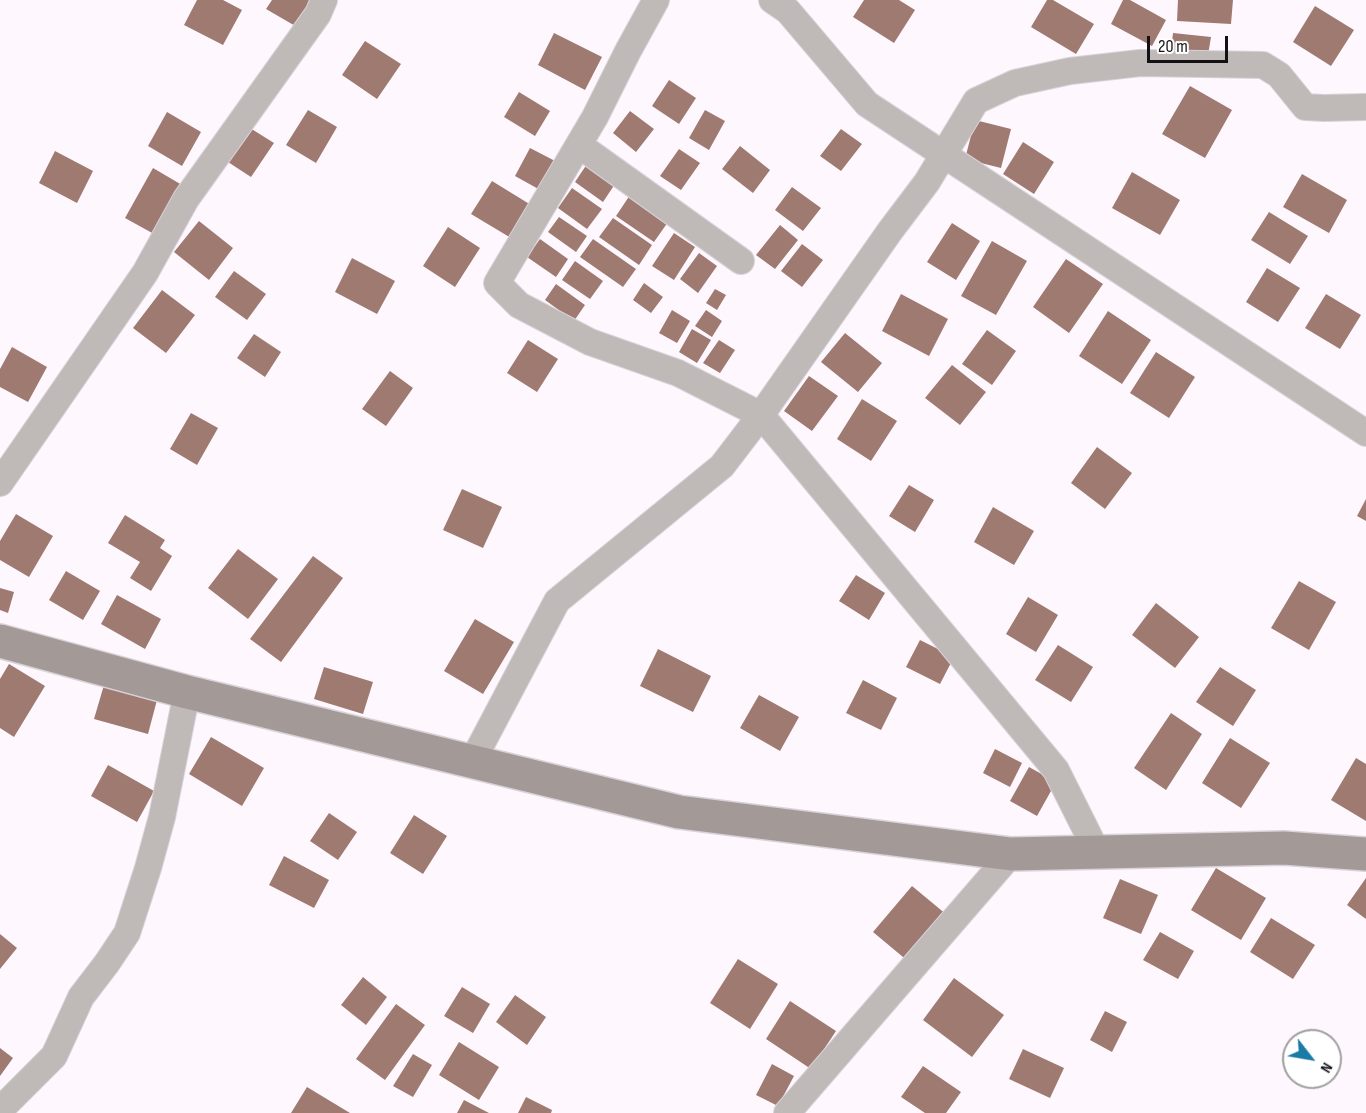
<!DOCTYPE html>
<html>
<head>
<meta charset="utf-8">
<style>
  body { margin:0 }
  #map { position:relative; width:1366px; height:1113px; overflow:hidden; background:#fef7fe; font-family:"Sofia Sans Condensed",sans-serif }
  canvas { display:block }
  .north { position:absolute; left:1282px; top:1029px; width:60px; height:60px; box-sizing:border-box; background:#fff; border:2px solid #a1a0a1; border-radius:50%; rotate:121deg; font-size:16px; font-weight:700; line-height:24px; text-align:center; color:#141114 }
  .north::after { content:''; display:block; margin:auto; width:21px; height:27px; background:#1a7ba7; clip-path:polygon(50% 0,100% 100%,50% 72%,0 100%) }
  .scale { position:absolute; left:1147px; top:36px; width:81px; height:27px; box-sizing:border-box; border:3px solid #141114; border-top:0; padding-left:8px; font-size:18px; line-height:21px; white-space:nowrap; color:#141114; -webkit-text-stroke:4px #fff; paint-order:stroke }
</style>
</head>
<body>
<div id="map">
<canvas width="1366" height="1113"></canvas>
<div class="north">N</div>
<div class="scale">20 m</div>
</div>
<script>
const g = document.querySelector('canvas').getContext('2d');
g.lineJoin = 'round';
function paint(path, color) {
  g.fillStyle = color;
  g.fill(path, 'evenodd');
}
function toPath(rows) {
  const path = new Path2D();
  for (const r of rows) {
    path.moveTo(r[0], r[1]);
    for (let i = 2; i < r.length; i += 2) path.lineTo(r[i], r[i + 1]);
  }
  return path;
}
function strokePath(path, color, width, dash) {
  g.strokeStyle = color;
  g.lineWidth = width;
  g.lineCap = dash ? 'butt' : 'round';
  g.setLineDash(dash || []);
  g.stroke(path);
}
paint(toPath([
  [197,0,223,0,242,10,223,45,184,25],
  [272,0,313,0,297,27,266,9],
  [864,0,899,0,915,10,894,43,853,17],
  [1047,0,1053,0,1094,24,1076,54,1031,27],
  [1123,0,1130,0,1166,20,1152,46,1111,24],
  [1178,0,1233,0,1231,24,1177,21],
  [1315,6,1354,30,1331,66,1293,42],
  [554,33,602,57,585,90,538,65],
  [1173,33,1211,37,1208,55,1171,52],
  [365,41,401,64,377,99,342,75],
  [669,80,696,98,679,124,652,106],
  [1190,86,1232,110,1205,158,1162,134],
  [519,92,550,111,535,136,504,117],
  [308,110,337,127,316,163,286,145],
  [705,110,725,121,709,150,689,138],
  [630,111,654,129,636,152,613,133],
  [167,112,201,132,182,166,148,146],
  [975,120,1011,129,1001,168,965,159],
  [250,128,274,143,251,177,228,162],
  [841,129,862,144,841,171,820,156],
  [1023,142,1054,162,1034,194,1003,174],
  [740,146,770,170,753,193,722,169],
  [530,148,557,162,542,191,515,176],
  [679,149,700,163,681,190,660,176],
  [55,151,93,171,77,203,39,183],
  [587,164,615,184,603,202,575,182],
  [153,168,182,185,154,234,125,218],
  [1132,172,1180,200,1160,235,1112,208],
  [1302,174,1347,200,1329,233,1283,207],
  [492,181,531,205,511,238,471,214],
  [792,187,821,208,803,231,775,210],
  [572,188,602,209,587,229,558,208],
  [630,195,668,222,654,242,616,216],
  [1269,212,1308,236,1290,264,1251,240],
  [559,217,587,236,576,252,548,232],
  [613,218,652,245,639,265,599,237],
  [199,221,233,248,209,280,174,252],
  [952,223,980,241,956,280,927,262],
  [780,225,798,240,775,269,756,255],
  [448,227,480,248,455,287,423,266],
  [674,233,695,247,674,280,652,266],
  [540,239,568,259,556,277,527,257],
  [593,239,636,269,623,287,580,257],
  [992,241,1027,261,996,315,961,296],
  [802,244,823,260,802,287,781,271],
  [699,253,717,266,698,293,680,279],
  [352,258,395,281,377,314,335,292],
  [1066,259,1103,284,1069,333,1033,307],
  [575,261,603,281,590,299,562,280],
  [1267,268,1300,288,1278,322,1246,302],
  [234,271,266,294,247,320,215,297],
  [644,283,663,297,651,313,633,300],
  [556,284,585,305,574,321,545,300],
  [715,289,726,295,717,310,706,303],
  [162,290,195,315,166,353,133,328],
  [901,294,948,319,929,356,882,331],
  [1326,294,1361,315,1340,349,1305,328],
  [672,310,690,321,677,343,659,333],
  [706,310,722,321,712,337,695,326],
  [1108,311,1151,340,1122,384,1079,356],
  [692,329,711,340,697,363,679,352],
  [987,330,1016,351,992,385,962,364],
  [845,333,882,363,858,392,821,362],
  [254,334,281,352,265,377,237,358],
  [528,340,558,359,537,392,507,373],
  [719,340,735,350,720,373,703,363],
  [12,347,47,367,28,402,0,387,0,369],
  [1156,352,1195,377,1169,418,1130,393],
  [952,365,986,392,960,425,925,398],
  [390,371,413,388,386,426,362,409],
  [809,376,838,396,812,431,784,411],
  [862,399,897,421,871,461,837,439],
  [191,413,218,428,197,465,170,449],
  [1097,447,1132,473,1105,509,1071,483],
  [909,485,934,500,915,532,889,516],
  [462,489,502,507,483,548,443,530],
  [1366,499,1366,521,1357,516],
  [993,507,1034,531,1014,565,974,542],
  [16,514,53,536,29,577,0,560,0,541],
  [125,515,165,540,160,548,172,556,151,591,130,578,140,562,108,543],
  [238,549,278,579,248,619,208,588],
  [313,556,343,578,281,662,250,639],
  [66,571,100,591,83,620,49,600],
  [856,575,885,593,869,620,839,601],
  [1299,581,1336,602,1309,650,1271,628],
  [0,588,14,592,8,613,0,610],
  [117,595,161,619,145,649,101,624],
  [1028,597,1058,615,1036,652,1006,634],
  [1156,603,1199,637,1175,668,1132,635],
  [475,619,514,642,483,694,444,671],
  [920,640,954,657,940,684,906,667],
  [1058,645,1093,667,1071,702,1035,680],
  [658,649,711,676,693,712,640,686],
  [9,664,45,686,14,737,0,728,0,679],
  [324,667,373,682,363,714,314,699],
  [1220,667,1256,690,1233,726,1196,702],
  [863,680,897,698,881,730,846,713],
  [104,685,157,700,148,734,94,719],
  [759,695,799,717,780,751,740,728],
  [1171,713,1202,734,1166,790,1134,768],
  [211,737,264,768,242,806,189,774],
  [1230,738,1270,763,1241,808,1202,783],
  [995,749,1022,763,1010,787,983,773],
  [1356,758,1366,764,1366,821,1331,800],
  [108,765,154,791,137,822,91,796],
  [1029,767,1056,782,1037,816,1010,801],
  [329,813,357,832,338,860,310,841],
  [414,815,447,836,423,874,390,853],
  [284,856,329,880,314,908,269,885],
  [1216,868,1266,898,1241,940,1191,910],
  [1366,878,1366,919,1347,905],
  [1120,879,1158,895,1141,934,1103,918],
  [912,886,947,915,909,962,873,932],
  [1271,918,1315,945,1293,979,1250,952],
  [1160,932,1194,951,1178,979,1143,960],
  [0,934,17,948,0,969],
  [738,959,778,984,750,1029,710,1003],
  [363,977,387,997,366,1025,341,1005],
  [954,978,1004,1015,972,1057,923,1020],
  [462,987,490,1004,473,1033,444,1016],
  [515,995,546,1017,527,1045,496,1022],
  [790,1001,836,1031,811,1069,766,1039],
  [396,1004,425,1025,385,1080,356,1059],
  [1105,1011,1127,1022,1112,1052,1090,1040],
  [459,1042,499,1067,479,1100,439,1075],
  [0,1048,13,1058,0,1076],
  [1023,1049,1064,1068,1050,1098,1009,1079],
  [413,1054,432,1065,413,1097,393,1086],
  [772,1064,794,1076,778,1106,756,1095],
  [923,1066,961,1092,946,1113,925,1113,901,1097],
  [307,1087,350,1113,291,1113],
  [526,1097,552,1110,551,1113,518,1113],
  [464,1100,489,1113,457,1113]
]), '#9f7a71');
const street = toPath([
  [656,0,628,51,595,117,497,283,519,305,590,342,678,373,761,415,1056,770,1097,852],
  [772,0,788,11,867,104,1366,433],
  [579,145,741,261],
  [0,483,145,273,186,199,318,14,324,0],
  [472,762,557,601,722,466,761,415,890,231,927,182,976,101,1015,83,1070,71,1140,63,1263,65,1279,75,1305,107,1324,108,1366,107],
  [0,1110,54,1056,81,997,107,963,127,933,148,868,162,817,187,692],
  [787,1113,1011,854]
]);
const secondary = toPath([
  [0,641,187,692,679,812,1011,854,1284,848,1366,854]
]);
strokePath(street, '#d9d2d9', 28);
strokePath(secondary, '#d9d2d9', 36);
strokePath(street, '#bfb9b7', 26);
strokePath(secondary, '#a39a97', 33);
</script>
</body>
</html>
